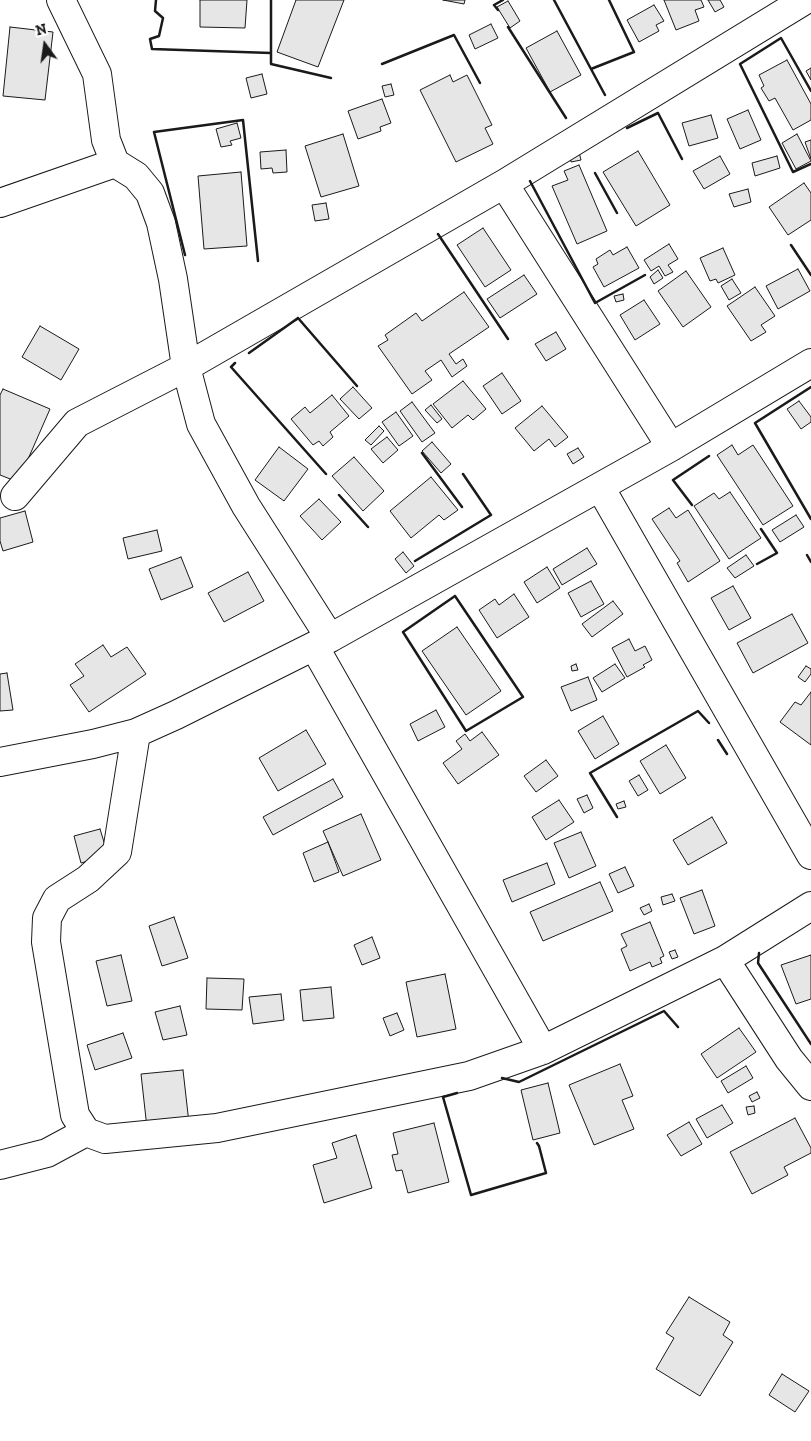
<!DOCTYPE html>
<html>
<head>
<meta charset="utf-8">
<style>
  body { margin:0 }
  #map { position:relative; width:811px; height:1441px; overflow:hidden; background:#fff; font-family:"Zilla Slab",serif }
  canvas { display:block }
  .north { position:absolute; left:20px; top:20px; width:50px; height:50px; -webkit-text-stroke:4px #fff; paint-order:stroke; rotate:346deg; font-size:14px; font-weight:700; line-height:20px; text-align:center; color:#1a1a1a }
  .north::after { content:''; display:block; margin:auto; width:18px; height:22px; background:#1a1a1a; clip-path:polygon(50% 0,100% 100%,50% 72%,0 100%) }
</style>
</head>
<body>
<div id="map">
<canvas width="811" height="1441"></canvas>
<div class="north">N</div>
</div>
<script>
const g = document.querySelector('canvas').getContext('2d');
g.lineJoin = 'round';
function paint(path, color) {
  g.fillStyle = color;
  g.fill(path, 'evenodd');
}
function toPath(rows) {
  const path = new Path2D();
  for (const r of rows) {
    path.moveTo(r[0], r[1]);
    for (let i = 2; i < r.length; i += 2) path.lineTo(r[i], r[i + 1]);
  }
  return path;
}
function strokePath(path, color, width, dash) {
  g.strokeStyle = color;
  g.lineWidth = width;
  g.lineCap = dash ? 'butt' : 'round';
  g.setLineDash(dash || []);
  g.stroke(path);
}
const building = toPath([
  [200,0,247,0,245,28,200,27,200,0],
  [296,0,344,0,318,67,277,52,296,0],
  [443,0,465,0,464,4,443,0],
  [664,0,701,0,704,7,695,10,699,21,676,30,664,0],
  [708,0,720,0,724,7,715,12,708,0],
  [508,1,520,21,510,28,497,7,508,1],
  [654,5,664,21,656,25,659,31,639,42,627,20,654,5],
  [491,24,498,38,475,49,469,35,491,24],
  [10,27,53,32,45,100,3,96,10,27],
  [557,31,581,75,550,92,526,48,557,31],
  [787,60,811,104,811,120,793,130,775,98,769,101,761,88,764,86,759,75,787,60],
  [811,68,811,80,806,71,811,68],
  [262,74,267,94,251,98,246,78,262,74],
  [450,75,453,82,467,75,492,125,485,128,493,144,456,162,420,90,450,75],
  [391,84,394,95,385,97,382,86,391,84],
  [382,99,391,123,380,127,381,131,358,139,348,111,382,99],
  [748,110,761,140,740,149,727,119,748,110],
  [711,115,718,138,689,146,682,123,711,115],
  [237,123,241,138,230,141,232,145,221,147,216,129,237,123],
  [343,134,359,186,321,197,305,146,343,134],
  [797,134,811,161,796,169,782,143,797,134],
  [811,140,811,159,805,142,811,140],
  [286,150,287,172,273,173,272,168,261,169,260,152,286,150],
  [638,151,670,205,636,226,603,172,638,151],
  [579,152,581,160,571,162,570,154,579,152],
  [720,156,730,174,704,189,693,171,720,156],
  [777,156,780,168,755,176,752,163,777,156],
  [579,165,607,231,577,244,552,186,568,180,564,171,579,165],
  [241,172,247,246,204,249,198,176,241,172],
  [804,183,811,193,811,220,788,235,769,207,804,183],
  [748,189,751,202,734,207,729,194,748,189],
  [326,203,329,219,315,221,312,205,326,203],
  [483,228,511,270,485,287,457,245,483,228],
  [669,244,678,259,668,265,673,272,665,276,659,266,651,271,644,260,669,244],
  [627,247,639,268,604,287,593,267,598,264,596,259,610,250,613,255,627,247],
  [723,248,735,275,718,283,716,279,710,281,700,258,723,248],
  [798,269,810,291,778,309,766,286,798,269],
  [658,270,663,278,654,284,650,277,658,270],
  [686,271,711,307,683,327,658,291,686,271],
  [524,275,537,294,500,318,487,299,524,275],
  [732,279,741,293,729,300,721,286,732,279],
  [755,287,775,316,761,325,766,332,751,341,727,306,755,287],
  [464,292,489,327,449,354,456,364,463,359,467,366,452,377,441,360,425,371,432,380,412,394,378,346,388,340,385,335,416,313,422,321,464,292],
  [623,294,624,300,616,302,614,296,623,294],
  [644,300,660,324,635,340,620,315,644,300],
  [40,326,79,349,61,380,22,357,40,326],
  [556,332,566,349,546,361,535,344,556,332],
  [502,373,521,401,502,414,483,386,502,373],
  [463,381,486,409,473,420,468,415,452,428,433,404,463,381],
  [353,387,372,408,359,419,340,399,353,387],
  [3,389,50,409,18,482,0,475,0,395,3,389],
  [332,395,349,416,330,432,333,437,323,446,319,441,313,445,291,419,305,407,310,413,332,395],
  [799,401,811,417,811,422,801,429,787,409,799,401],
  [412,402,435,433,422,442,400,411,412,402],
  [431,405,442,419,437,423,425,410,431,405],
  [542,406,568,437,555,447,549,439,534,451,515,428,542,406],
  [396,412,413,436,399,446,382,422,396,412],
  [379,426,384,431,371,445,365,440,379,426],
  [387,437,398,450,383,463,371,449,387,437],
  [432,442,451,464,441,473,422,451,432,442],
  [732,445,738,455,753,445,793,506,763,525,717,455,732,445],
  [279,447,308,469,284,501,255,480,279,447],
  [578,448,584,457,573,464,567,454,578,448],
  [354,457,384,491,363,511,332,476,354,457],
  [431,477,458,510,444,520,439,515,411,538,390,511,431,477],
  [730,492,761,538,729,559,694,506,714,493,719,499,730,492],
  [319,499,341,522,322,540,300,516,319,499],
  [669,508,676,518,688,510,720,561,688,582,677,563,680,561,652,519,669,508],
  [25,511,33,542,3,551,0,541,0,518,25,511],
  [796,515,804,527,780,542,772,530,796,515],
  [157,530,162,551,128,559,123,538,157,530],
  [587,548,597,564,562,585,553,569,587,548],
  [403,552,414,566,406,573,395,559,403,552],
  [746,555,754,566,735,578,727,568,746,555],
  [181,557,193,587,161,600,149,569,181,557],
  [547,567,560,588,537,603,524,582,547,567],
  [248,572,264,601,224,622,208,593,248,572],
  [591,581,604,604,581,617,568,593,591,581],
  [733,586,751,618,729,630,711,598,733,586],
  [514,594,529,617,497,638,479,610,495,599,499,605,514,594],
  [613,601,623,614,592,637,582,624,613,601],
  [792,614,808,643,753,673,737,643,792,614],
  [457,627,501,691,466,715,422,651,457,627],
  [629,639,635,651,645,646,652,660,643,665,645,667,627,677,612,648,629,639],
  [103,645,111,657,127,647,146,674,89,712,70,685,84,676,75,664,103,645],
  [576,664,578,670,572,671,571,666,576,664],
  [615,664,625,678,602,692,593,678,615,664],
  [806,666,811,669,811,674,805,682,798,677,806,666],
  [7,673,13,710,0,711,0,674,7,673],
  [588,677,597,700,571,711,561,687,588,677],
  [811,692,811,745,780,722,795,702,801,705,811,692],
  [436,710,445,727,418,741,410,724,436,710],
  [603,716,619,744,595,759,578,731,603,716],
  [306,730,326,764,278,791,259,758,306,730],
  [482,732,499,755,458,784,443,763,462,749,456,741,465,734,470,741,482,732],
  [666,745,686,778,660,794,640,761,666,745],
  [546,760,558,776,536,792,524,776,546,760],
  [639,775,648,790,638,796,629,781,639,775],
  [333,779,343,797,273,835,263,817,333,779],
  [587,795,593,808,584,813,577,799,587,795],
  [559,800,574,822,546,840,532,817,559,800],
  [624,801,626,807,618,809,616,804,624,801],
  [361,814,381,860,343,876,323,831,361,814],
  [712,817,727,843,688,865,673,840,712,817],
  [100,829,108,855,81,863,74,836,100,829],
  [581,832,596,866,569,878,554,843,581,832],
  [328,842,339,872,314,882,303,853,328,842],
  [547,863,555,884,512,902,503,880,547,863],
  [625,867,634,886,618,893,609,874,625,867],
  [600,882,613,911,543,941,530,912,600,882],
  [702,890,715,926,694,934,680,898,702,890],
  [672,894,675,901,663,905,661,897,672,894],
  [649,904,652,911,644,915,640,908,649,904],
  [174,917,188,958,162,966,149,926,174,917],
  [650,922,664,956,660,958,662,963,652,967,650,962,630,971,621,949,627,946,621,934,650,922],
  [372,937,380,958,362,965,354,945,372,937],
  [675,950,678,957,672,959,669,952,675,950],
  [121,955,132,1001,107,1006,96,961,121,955],
  [811,955,811,999,796,1004,781,965,811,955],
  [445,974,456,1029,417,1037,406,982,445,974],
  [207,978,244,979,242,1010,206,1009,207,978],
  [331,987,334,1018,303,1021,300,990,331,987],
  [281,994,284,1020,253,1024,249,997,281,994],
  [180,1006,187,1035,163,1040,155,1012,180,1006],
  [397,1013,404,1030,390,1036,383,1018,397,1013],
  [739,1028,756,1052,717,1078,701,1054,739,1028],
  [123,1033,132,1058,95,1070,87,1045,123,1033],
  [620,1064,633,1096,622,1100,634,1129,594,1145,569,1085,620,1064],
  [746,1066,753,1078,728,1093,721,1081,746,1066],
  [183,1070,189,1123,147,1128,141,1074,183,1070],
  [548,1083,560,1133,533,1140,521,1090,548,1083],
  [757,1092,760,1098,752,1102,749,1096,757,1092],
  [722,1105,733,1123,707,1138,696,1119,722,1105],
  [754,1106,755,1113,748,1115,746,1107,754,1106],
  [795,1118,811,1148,811,1153,784,1167,788,1175,752,1194,730,1152,795,1118],
  [689,1122,702,1144,681,1156,667,1135,689,1122],
  [434,1123,449,1182,408,1193,402,1170,396,1171,392,1155,398,1154,393,1133,434,1123],
  [356,1135,372,1188,324,1203,313,1165,337,1158,332,1143,356,1135],
  [689,1297,730,1322,723,1335,733,1342,700,1396,656,1369,674,1338,666,1333,689,1297],
  [782,1374,809,1391,795,1412,769,1395,782,1374]
]);
paint(building, '#e6e6e6');
strokePath(building, '#1a1a1a', 1);
const minor = toPath([
  [504,184,671,447],
  [0,203,115,163],
  [600,487,811,855],
  [15,496,77,423,186,367,173,279,161,223,150,193,136,176,115,163,106,140,97,74,61,0],
  [330,638,246,506,201,424,186,367,504,184,805,0],
  [314,646,543,1050],
  [136,733,117,852,88,879,57,899,47,918,46,942,75,1115,86,1132,105,1139,217,1128,469,1076,543,1050,725,960,811,906],
  [0,762,93,744,136,733,176,715,330,638,671,447,811,363],
  [725,960,789,1059,811,1086],
  [0,1165,47,1153,86,1132]
]);
strokePath(minor, '#1a1a1a', 30);
strokePath(minor, '#fff', 28);
strokePath(toPath([
  [156,0,155,11,163,18,159,36,150,39,152,49,271,53],
  [271,0,271,64,331,78],
  [554,0,591,69,634,52,609,0],
  [498,10,494,5,503,0],
  [508,27,566,118],
  [382,64,454,35,480,83],
  [591,69,605,95],
  [811,91,781,38,740,64,793,172,811,164],
  [627,128,658,113,682,159],
  [595,173,617,213],
  [530,181,595,303,645,275],
  [438,234,508,339],
  [791,245,811,275],
  [185,255,154,132,243,120,258,261],
  [298,318,357,386],
  [249,353,298,318],
  [235,363,231,367,326,474],
  [811,387,755,423,811,519],
  [422,453,462,507],
  [339,495,368,527],
  [692,505,673,480,709,456],
  [807,555,811,562],
  [415,561,491,515,463,474],
  [757,564,777,553,761,529],
  [455,596,523,697,466,731,403,632,455,596],
  [718,740,727,754],
  [617,817,590,773,698,711,709,723],
  [759,953,758,963,811,1044],
  [502,1078,519,1082,664,1011,678,1027],
  [457,1093,443,1097,471,1195,546,1173,539,1146,537,1143]
]), '#1a1a1a', 2.5);
</script>
</body>
</html>
